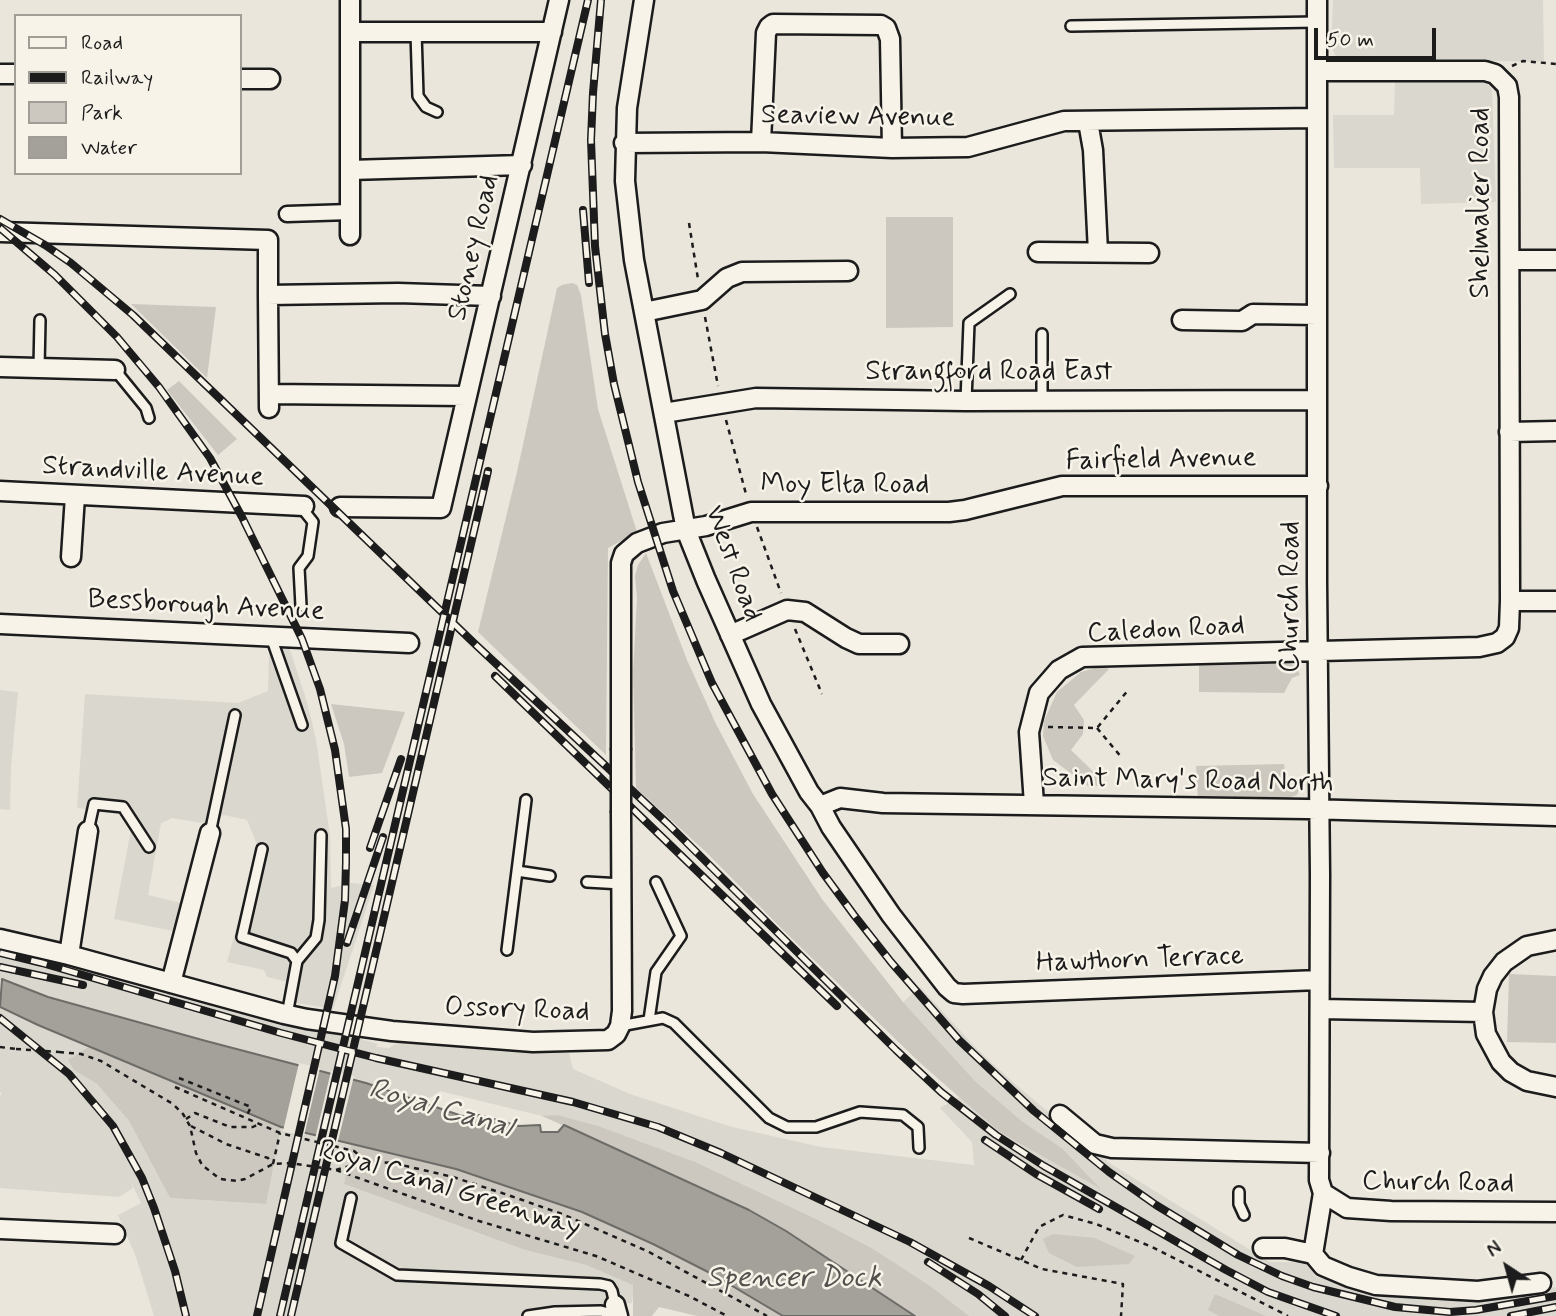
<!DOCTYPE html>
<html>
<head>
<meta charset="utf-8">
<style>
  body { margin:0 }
  #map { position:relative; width:1556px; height:1316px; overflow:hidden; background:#eae6dc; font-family:Mynerve,sans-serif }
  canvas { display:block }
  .legend { position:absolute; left:14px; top:14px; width:228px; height:161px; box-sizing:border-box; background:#f7f3e8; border:2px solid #9f9d96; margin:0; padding:9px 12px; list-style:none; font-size:21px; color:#1c1c1c }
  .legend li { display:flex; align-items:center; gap:14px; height:35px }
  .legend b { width:35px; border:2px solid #9f9d96 }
  .north { position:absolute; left:1472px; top:1232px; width:70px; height:70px; -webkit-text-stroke:5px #f7f3e8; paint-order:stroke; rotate:324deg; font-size:19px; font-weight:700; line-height:28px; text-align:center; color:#1c1c1c }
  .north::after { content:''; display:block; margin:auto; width:24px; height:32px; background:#1c1c1c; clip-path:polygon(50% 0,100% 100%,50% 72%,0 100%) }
  .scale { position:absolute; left:1314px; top:28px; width:122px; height:32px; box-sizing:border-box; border:4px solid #1c1c1c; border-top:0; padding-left:9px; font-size:21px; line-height:24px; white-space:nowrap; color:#1c1c1c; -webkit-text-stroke:5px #f7f3e8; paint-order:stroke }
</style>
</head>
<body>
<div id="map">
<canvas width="1556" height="1316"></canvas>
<ul class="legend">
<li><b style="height:9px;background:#f7f3e8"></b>Road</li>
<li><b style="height:9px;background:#1c1c1c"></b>Railway</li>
<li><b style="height:19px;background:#ccc8c0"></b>Park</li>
<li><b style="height:19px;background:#a3a19a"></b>Water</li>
</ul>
<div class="north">N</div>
<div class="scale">50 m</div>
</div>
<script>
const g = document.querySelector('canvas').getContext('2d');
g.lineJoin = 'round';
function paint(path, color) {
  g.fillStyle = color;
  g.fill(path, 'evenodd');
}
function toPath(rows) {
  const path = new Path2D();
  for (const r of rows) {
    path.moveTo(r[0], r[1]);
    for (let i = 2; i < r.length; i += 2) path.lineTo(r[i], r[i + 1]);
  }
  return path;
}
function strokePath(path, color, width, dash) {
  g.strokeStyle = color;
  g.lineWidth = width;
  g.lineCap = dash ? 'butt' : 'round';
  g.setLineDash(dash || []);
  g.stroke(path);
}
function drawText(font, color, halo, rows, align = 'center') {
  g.font = font + ' Mynerve,sans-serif';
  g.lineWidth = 5;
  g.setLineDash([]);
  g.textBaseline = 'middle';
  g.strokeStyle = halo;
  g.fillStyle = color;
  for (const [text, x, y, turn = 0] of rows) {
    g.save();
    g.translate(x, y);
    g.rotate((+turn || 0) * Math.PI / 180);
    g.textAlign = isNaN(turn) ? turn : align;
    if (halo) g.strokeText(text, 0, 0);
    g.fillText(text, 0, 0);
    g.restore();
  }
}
paint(toPath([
  [1333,0,1543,0,1544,62,1336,57,1331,46],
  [1395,81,1483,82,1489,85,1492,90,1496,202,1421,204,1420,168,1334,168,1333,115,1394,115],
  [289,647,307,702,316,739,330,836,331,888,352,883,374,885,333,1009,290,1002,292,983,267,977,264,970,227,962,258,847,247,820,224,815,202,823,172,818,161,823,148,895,181,903,173,931,114,919,133,819,129,814,77,808,85,694,238,703,268,691,269,654],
  [0,690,18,692,11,767,10,810,0,809],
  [0,947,115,976,225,1008,336,1032,378,1044,376,1047,389,1048,402,1040,499,1051,569,1053,573,1069,630,1094,732,1127,821,1147,974,1165,972,1142,940,1108,959,1097,1001,1133,1099,1187,1062,1148,1023,1122,976,1082,903,1002,920,987,977,1049,1015,1084,1111,1164,1270,1262,1306,1262,1316,1277,1380,1292,1439,1301,1474,1300,1556,1287,1556,1316,915,1316,749,1210,542,1116,440,1091,422,1103,366,1083,206,1041,48,997,0,980],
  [0,1007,90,1046,68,1061,75,1070,97,1084,129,1121,170,1198,265,1204,281,1127,351,1144,344,1184,525,1250,586,1265,634,1285,632,1303,600,1305,602,1316,154,1316,136,1257,118,1215,141,1203,131,1182,133,1188,119,1197,0,1188,0,1096,2,1093,0,1092]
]), '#dad7ce');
paint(toPath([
  [886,217,953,217,953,327,886,328],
  [572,283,577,285,581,295,598,409,637,532,608,548,606,755,478,632,517,472,557,288,562,285],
  [131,304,216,307,207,378],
  [179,381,237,439,218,455,167,390],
  [646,553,687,660,716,724,753,794,822,899,903,1002,976,1082,1023,1122,1062,1148,1101,1189,1001,1133,959,1097,918,1061,783,930,706,852,636,788,633,673,637,598,635,576,638,565],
  [1290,663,1297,668,1300,675,1292,678,1284,693,1199,692,1199,664],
  [1102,666,1109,669,1074,705,1084,720,1083,734,1071,750,1107,785,1089,787,1053,760,1043,736,1044,721,1057,692,1081,672],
  [331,704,405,712,382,773,349,777,344,744],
  [1284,764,1286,776,1302,783,1297,795,1275,802,1198,800,1196,766],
  [1509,974,1556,976,1556,1043,1507,1042],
  [90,1046,281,1127,266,1204,170,1198,129,1121,97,1084,74,1070,68,1060],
  [557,1115,598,1126,695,1162,818,1220,873,1249,930,1286,969,1316,915,1316,786,1231,749,1210,678,1176,542,1116],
  [351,1144,456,1169,582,1212,653,1244,712,1274,783,1316,697,1316,659,1307,652,1316,633,1316,633,1285,586,1265,525,1250,344,1184],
  [1053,1234,1095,1238,1135,1256,1129,1264,1077,1267,1049,1253,1043,1239],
  [1215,1294,1266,1316,1219,1316,1208,1310]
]), '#ccc8c0');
const water = toPath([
  [2,979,48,997,206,1041,366,1083,462,1116,479,1115,519,1126,540,1125,541,1132,558,1132,564,1125,749,1210,786,1231,915,1316,783,1316,712,1274,653,1244,582,1212,456,1169,281,1127,38,1025,0,1007,2,979]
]);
paint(water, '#a3a19a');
strokePath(water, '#6d6c68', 2);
paint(toPath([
  [299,1063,320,1068,304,1136,283,1131],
  [331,1071,354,1076,337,1145,315,1139]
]), '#eae6dc');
const service = toPath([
  [1071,26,1317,22],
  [416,32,418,96,426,107,437,112],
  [1042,334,1042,400],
  [39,368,40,320],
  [115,370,146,408,149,418],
  [966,401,969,323,1010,294],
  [301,507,313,522,308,556,299,568,301,606],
  [271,637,302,725],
  [88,831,94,804,123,807,149,847],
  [210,833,235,715],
  [262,849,242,937,291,953,297,961],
  [517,871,550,876],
  [587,882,622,884],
  [507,950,526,800],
  [287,1015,297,961,316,938,319,920,321,835],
  [649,1020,656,972,681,936,656,882],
  [620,1026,663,1018,674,1023,769,1118,787,1127,816,1127,860,1112,903,1115,918,1127,919,1148],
  [1239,1192,1239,1204,1244,1215],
  [351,1198,341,1243,397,1275,600,1284,609,1286,612,1291,615,1305],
  [528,1316,555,1312,601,1311,617,1315]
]);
const pedestrian = toPath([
  [287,214,350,212]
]);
const minor = toPath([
  [644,0,627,108,625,181,634,260,686,530,706,580,761,704,809,792,820,806,831,827,891,915,947,987,954,993,963,994,1319,980],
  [1317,0,1317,582,1320,874,1319,1180,1323,1193,1347,1208,1391,1211,1556,1212],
  [350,32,552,32],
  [1317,71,1485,71,1495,74,1507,86,1509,97,1510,601],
  [0,74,16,74],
  [240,79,270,79],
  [1088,122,1093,150,1098,252],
  [761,142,766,33,769,27,773,24,881,25,886,28,890,39,892,148],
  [624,143,761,142,892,148,968,147,1064,121,1317,118],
  [350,170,522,165],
  [0,232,268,240,268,295,398,293,491,296],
  [350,235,350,0],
  [1038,252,1149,253],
  [1510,260,1556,260],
  [268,295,269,408],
  [644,312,702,300,727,278,742,272,848,271],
  [1182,320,1242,321,1253,314,1317,315],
  [0,367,115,370],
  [269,394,467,396],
  [664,413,756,398,966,401,1316,400],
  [1509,432,1556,431],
  [0,491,304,506],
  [340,507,441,508,559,0],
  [71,557,75,496],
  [0,624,409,643],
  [730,635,787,610,805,612,846,638,859,644,899,644],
  [621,748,621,563,624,554,637,543,663,533,706,526,751,512,949,512,965,510,1062,486,1318,486],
  [1034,804,1029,732,1039,693,1059,670,1082,657,1479,647,1497,643,1505,637,1509,628,1510,601,1556,601],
  [820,806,840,798,883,803,1307,809,1556,816],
  [0,939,69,955,284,1014,307,1019,392,1031,533,1042,608,1040,616,1034,620,1026,622,1011,621,813],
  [1556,940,1527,946,1504,962,1493,976,1487,989,1483,1012,1486,1034,1501,1062,1511,1072,1527,1081,1556,1087],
  [69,955,88,831],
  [171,983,210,833],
  [1320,1009,1483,1012],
  [1060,1115,1095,1144,1112,1148,1320,1153],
  [0,1229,115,1234],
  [1263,1248,1285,1248,1313,1254],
  [1313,1254,1323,1266,1349,1277,1376,1285,1478,1291,1541,1283],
  [1313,1254,1323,1193],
  [615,1305,618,1316]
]);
strokePath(service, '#1c1c1c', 14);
strokePath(pedestrian, '#1c1c1c', 19);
strokePath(minor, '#1c1c1c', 23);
strokePath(toPath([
  [1512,66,1523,61,1556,64],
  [689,223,698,279],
  [705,317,718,386],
  [726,420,746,494],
  [757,527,781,593],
  [795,629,822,694],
  [1048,727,1097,728,1129,689],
  [1097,728,1122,758],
  [0,1047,16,1049],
  [59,1052,81,1054,101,1061,173,1104,183,1114,190,1126,196,1153,202,1165,220,1179,237,1181,245,1179,273,1164,290,1163,336,1170,479,1221,596,1256,689,1296,727,1316],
  [179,1078,251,1107,246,1117],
  [175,1087,280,1133,354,1151,366,1161],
  [186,1119,195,1113,230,1127,253,1127,259,1124],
  [191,1126,226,1144,268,1158,273,1164],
  [273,1164,280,1133],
  [336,1170,366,1161,393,1163,453,1177,508,1195,562,1214,649,1252,767,1316],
  [969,1238,1042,1269,1123,1284,1121,1316],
  [1021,1260,1039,1227,1063,1215,1096,1224,1152,1247,1288,1316]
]), '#1c1c1c', 2.5, [5, 5]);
strokePath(service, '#f7f3e8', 9);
strokePath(pedestrian, '#f7f3e8', 14);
strokePath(minor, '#f7f3e8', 18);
const rail = toPath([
  [601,0,593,93,591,140,595,246,605,334,614,384,638,482,673,591,712,683,772,794,823,873,854,915,891,962,959,1040,1034,1111,1109,1172,1156,1205,1238,1255,1282,1276,1313,1287,1395,1307,1450,1312,1476,1310,1556,1296],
  [583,210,589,283],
  [0,219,45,245,71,263,133,315,476,645,668,824,896,1050,941,1092,996,1135,1044,1166,1226,1270,1268,1292,1336,1316],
  [0,228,55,275,117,337,159,387,210,458,242,517,302,639,320,689,335,750,346,829,346,862,345,900,335,976,257,1316],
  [495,676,837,1006],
  [370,848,401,759],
  [347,943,383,837],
  [0,953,42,963,281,1033,376,1058,573,1102,658,1127,721,1153,910,1242,989,1286,1035,1316],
  [0,967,83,985],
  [0,1018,69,1074,113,1126,142,1178,154,1208,175,1271,186,1316],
  [985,1140,1036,1174,1099,1209],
  [928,1262,978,1294,1005,1316],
  [280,1316,588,0],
  [291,1316,488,471],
  [1511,1316,1556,1307]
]);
strokePath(rail, '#1c1c1c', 8);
strokePath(rail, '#f7f3e8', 5, [16]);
const minorBridge = toPath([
  [621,813,621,748]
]);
strokePath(minorBridge, '#1c1c1c', 23, []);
strokePath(toPath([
  [16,1049,59,1052]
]), '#1c1c1c', 2.5, [5, 5]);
strokePath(minorBridge, '#f7f3e8', 18);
drawText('28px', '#1c1c1c', '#f7f3e8', [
  ["Seaview Avenue",858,118,1],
  ["Shelmalier Road",1482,203,-90],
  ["Stoney Road",475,248,-77],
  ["Strangford Road East",989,373],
  ["Fairfield Avenue",1161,461,-1],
  ["Strandville Avenue",153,473,3],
  ["Moy Elta Road",845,486],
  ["West Road",732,564,70],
  ["Church Road",1292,597,-90],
  ["Bessborough Avenue",206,607,3],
  ["Caledon Road",1166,631,-3],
  ["Saint Mary's Road North",1188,782,1],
  ["Hawthorn Terrace",1140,961,-2],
  ["Ossory Road",517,1011,2],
  ["Church Road",1438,1184,1],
  ["Royal Canal Greenway",449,1190,17]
]);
drawText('italic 30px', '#52514e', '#f7f3e8', [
  ["Royal Canal",440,1110,16],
  ["Spencer Dock",794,1280]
]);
</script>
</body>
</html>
